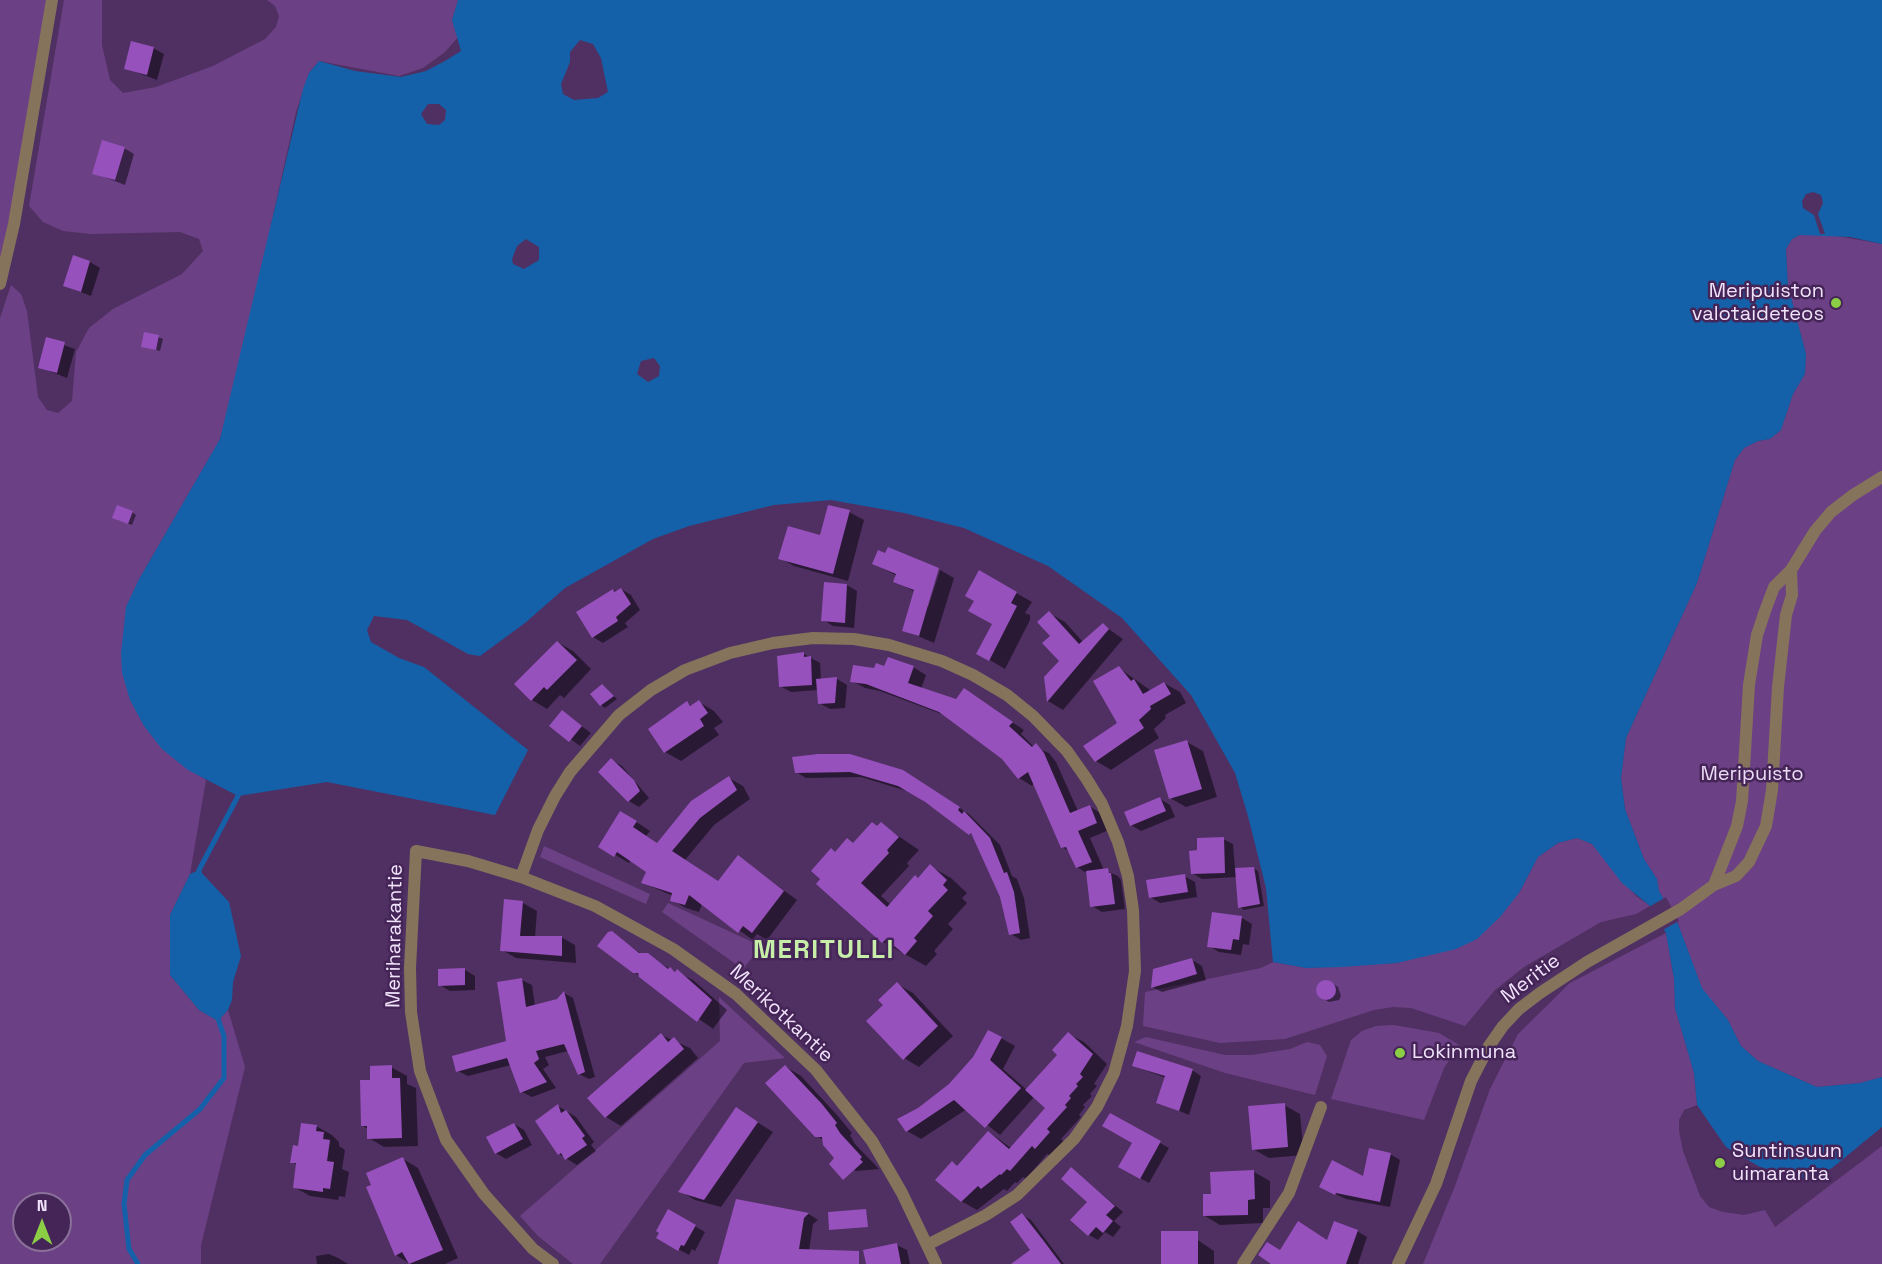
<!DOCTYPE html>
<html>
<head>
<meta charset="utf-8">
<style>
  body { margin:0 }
  #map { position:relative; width:1882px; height:1264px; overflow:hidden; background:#503062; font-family:"Space Grotesk",sans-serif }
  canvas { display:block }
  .north { position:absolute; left:12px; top:1192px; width:60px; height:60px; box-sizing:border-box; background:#452557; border:2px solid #8a7199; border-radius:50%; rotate:0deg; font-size:16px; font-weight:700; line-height:24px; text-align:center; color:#f1e3fb }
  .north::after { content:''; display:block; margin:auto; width:21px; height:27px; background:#8bce46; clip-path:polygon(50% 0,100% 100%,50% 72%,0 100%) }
</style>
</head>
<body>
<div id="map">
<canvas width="1882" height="1264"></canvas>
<div class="north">N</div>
</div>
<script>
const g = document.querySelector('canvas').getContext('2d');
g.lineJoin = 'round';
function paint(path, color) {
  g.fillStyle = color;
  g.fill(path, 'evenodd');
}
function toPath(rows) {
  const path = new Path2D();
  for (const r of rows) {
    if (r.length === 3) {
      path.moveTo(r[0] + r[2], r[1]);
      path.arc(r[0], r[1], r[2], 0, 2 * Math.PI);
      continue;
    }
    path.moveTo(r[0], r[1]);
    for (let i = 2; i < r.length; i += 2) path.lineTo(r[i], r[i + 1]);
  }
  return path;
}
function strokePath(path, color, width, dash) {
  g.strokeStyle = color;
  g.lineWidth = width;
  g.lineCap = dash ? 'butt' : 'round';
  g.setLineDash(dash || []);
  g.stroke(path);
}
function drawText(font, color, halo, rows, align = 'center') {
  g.font = font + ' "Space Grotesk",sans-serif';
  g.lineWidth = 5;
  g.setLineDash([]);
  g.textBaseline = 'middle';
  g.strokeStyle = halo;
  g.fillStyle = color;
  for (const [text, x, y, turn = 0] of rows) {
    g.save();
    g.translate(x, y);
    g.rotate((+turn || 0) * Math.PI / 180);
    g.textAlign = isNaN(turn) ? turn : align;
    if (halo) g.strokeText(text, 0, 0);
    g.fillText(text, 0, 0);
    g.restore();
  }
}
paint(toPath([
  [0,0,52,0,0,284],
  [64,0,102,0,102,45,110,80,123,93,156,87,213,66,265,39,276,27,279,16,275,6,267,0,458,0,452,20,458,37,445,52,423,68,399,76,319,61,309,73,296,112,232,400,219,441,138,581,162,749,206,780,190,874,170,915,170,975,199,1010,218,1021,228,1010,245,1067,201,1245,201,1264,0,1264,0,318,11,285,21,294,27,311,38,397,47,410,58,413,72,401,76,352,89,328,113,309,182,274,203,251,199,239,180,232,91,234,63,231,43,222,29,206],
  [24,1204,60,1204,60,1240,24,1240],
  [1825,234,1882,244,1882,1077,1860,1083,1817,1087,1758,1061,1741,1046,1728,1020,1702,989,1678,924,1659,891,1657,879,1644,859,1625,809,1621,778,1626,738,1697,583,1735,460,1744,448,1758,441,1770,439,1781,430,1793,394,1805,374,1806,354,1788,286,1786,249,1792,239,1800,235],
  [1577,838,1592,844,1636,896,1650,906,1636,914,1601,922,1524,967,1495,990,1465,1026,1411,1008,1393,1007,1374,1010,1285,1039,1220,1043,1143,1026,1145,992,1261,968,1273,962,1306,968,1397,963,1519,893,1538,857,1558,843],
  [544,846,650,894,646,904,540,857],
  [668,903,761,946,743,969,662,912],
  [1666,933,1674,979,1675,1008,1694,1073,1697,1105,1684,1110,1679,1120,1679,1131,1683,1151,1700,1196,1709,1207,1723,1212,1744,1215,1765,1210,1775,1227,1882,1146,1882,1264,1423,1264,1455,1186,1490,1089,1518,1034,1570,983],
  [719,997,785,1058,744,1063,600,1264,573,1264,538,1236,520,1216,720,1041],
  [1394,1025,1439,1033,1459,1045,1444,1068,1424,1120,1331,1099,1351,1040,1362,1031,1376,1026],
  [1146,1037,1225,1055,1252,1055,1290,1049,1307,1042,1320,1045,1327,1056,1315,1095,1225,1073,1134,1042]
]), '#6c4085');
paint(toPath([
  [458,0,1882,0,1882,244,1850,237,1800,235,1792,239,1786,249,1788,286,1806,354,1805,374,1793,394,1781,430,1770,439,1758,441,1744,448,1735,460,1697,583,1626,738,1621,778,1625,809,1644,859,1657,879,1659,891,1678,924,1702,988,1728,1020,1741,1046,1758,1061,1817,1087,1860,1083,1882,1077,1882,1127,1832,1168,1806,1179,1760,1167,1726,1147,1697,1105,1694,1073,1675,1008,1674,979,1666,933,1650,906,1622,883,1592,844,1577,838,1558,843,1538,857,1519,893,1500,917,1477,939,1456,949,1397,963,1342,967,1306,968,1273,962,1266,888,1248,816,1235,773,1191,695,1122,618,1048,566,964,528,904,513,831,500,774,505,689,526,653,539,565,588,525,623,480,656,468,654,407,620,374,616,367,630,371,642,399,658,424,667,528,750,495,815,327,782,238,796,188,770,162,749,144,726,130,700,122,673,121,653,126,607,138,581,220,439,303,89,309,73,319,61,355,71,401,77,426,71,445,61,461,51,452,20],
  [580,40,593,44,601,58,608,92,598,98,574,100,563,94,561,84,570,62,570,52],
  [428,104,439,104,446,110,445,120,439,125,427,124,421,114],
  [526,239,539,247,539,260,524,269,513,264,512,259,517,246],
  [654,358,660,366,659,376,648,382,637,374,641,361],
  [199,870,229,902,241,956,233,982,232,1000,228,1010,218,1021,199,1010,170,975,170,915,190,874]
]), '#1461a9');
paint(toPath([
  [1813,192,1821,195,1823,203,1818,214,1825,234,1820,234,1814,215,1803,208,1802,201,1806,194],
  [1666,897,1679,921,1661,931,1647,908]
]), '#503062');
paint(toPath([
  [153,48,164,54,157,80,126,68],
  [124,148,134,154,125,185,94,173],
  [90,262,100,268,91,296,65,286],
  [158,337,163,339,160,351,143,346],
  [47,339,75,349,67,378,39,367],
  [132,512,136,515,132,525,118,520],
  [849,512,864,520,848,581,794,566,780,558,821,537],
  [879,552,928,599,928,607,940,570,954,578,934,643,904,630,915,592,895,581,897,576,874,564],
  [980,572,1032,602,1025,613,1030,615,1030,620,1005,669,978,653,994,624,976,601],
  [847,585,857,591,854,628,833,626,823,620],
  [621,589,631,595,640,610,625,623,628,627,603,643,593,637,613,591],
  [1049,613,1065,622,1083,642,1103,625,1123,639,1063,710,1048,701,1046,677,1061,662,1052,636],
  [557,642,573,651,591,669,564,698,560,695,547,709,532,700],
  [804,654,820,663,821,680,837,679,847,685,845,708,830,709,819,703,818,690,791,692,780,686],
  [913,667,926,675,921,689,957,700,964,690,1024,730,1021,734,1034,747,1049,753,1056,762,1078,811,1089,806,1102,814,1109,830,1090,838,1104,870,1118,876,1121,880,1125,909,1102,912,1092,906,1088,874,1077,867,1070,852,1062,847,1034,783,1032,786,1019,778,1003,758,947,716,880,691,865,688,852,681,875,670],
  [1119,668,1150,690,1164,683,1180,692,1186,703,1165,715,1166,718,1154,729,1159,738,1111,770,1096,761,1119,723],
  [602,686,617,699,605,708,601,705],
  [699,702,714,711,723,722,714,728,719,735,681,761,665,752,687,703,692,706],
  [562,712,591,733,580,746,552,725],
  [1187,742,1203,751,1217,797,1186,807,1170,798],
  [794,758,913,778,969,814,1000,845,1012,876,1017,879,1024,898,1030,938,1021,940,1011,934,1002,897,975,837,910,792,861,777,806,778,796,772],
  [612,760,622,766,649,798,639,807,629,801,600,772],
  [729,778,743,786,750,799,714,825,685,860,719,882,738,857,797,900,767,940,757,934,753,940,702,904,699,912,686,908,672,900,673,896,643,883,648,871,631,860,629,863,600,846,635,821,650,831,646,836,658,844],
  [1160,799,1170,805,1175,817,1141,831,1131,825],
  [881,824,919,850,907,863,909,866,881,896,891,905,930,866,951,878,967,893,962,898,967,903,948,924,953,929,934,951,937,954,926,966,883,942,818,883,831,850,837,853,854,844],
  [1223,839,1233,844,1235,869,1253,868,1258,871,1264,906,1244,910,1240,907,1237,877,1202,879,1192,873,1199,852],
  [1184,876,1195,882,1197,897,1160,903,1150,897],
  [523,903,537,911,535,938,561,937,575,945,576,963,516,958,502,950],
  [1242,918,1252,924,1249,945,1243,944,1241,955,1219,952,1209,946],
  [611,933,643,955,693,980,727,1010,713,1029,634,972],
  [1192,960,1202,966,1206,980,1162,992,1152,987],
  [465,970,475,976,475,990,450,991,440,985],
  [522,980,532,985,535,1006,558,1000,564,993,573,998,595,1077,589,1079,579,1074,568,1051,545,1057,549,1065,543,1069,556,1088,532,1097,522,1092,511,1065,468,1076,458,1071,508,1042],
  [1329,981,1338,987,1341,996,1339,1000,1329,1002,1320,997,1317,987,1320,984],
  [897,984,913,993,953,1036,919,1067,904,1058,885,1005],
  [1068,1034,1084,1042,1107,1064,1094,1084,1097,1086,1090,1094,1092,1096,1083,1105,1085,1107,1079,1115,1081,1117,1061,1139,1064,1142,1051,1156,1047,1154,1026,1179,1023,1177,1017,1183,1015,1182,1007,1191,1004,1189,977,1210,961,1201,952,1163,958,1167,989,1132,1011,1148,1047,1108,1035,1096,1000,1135,967,1109,921,1139,907,1131,974,1058,1001,1038,1015,1046,1003,1069,1027,1090,1059,1055],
  [661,1035,690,1048,698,1058,621,1126,606,1117],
  [1134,1066,1192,1070,1201,1076,1189,1115,1158,1102,1166,1078],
  [391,1067,407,1076,407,1084,416,1088,418,1146,384,1147,369,1138,368,1129,363,1126,372,1081],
  [786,1067,801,1076,837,1115,852,1133,850,1135,855,1144,879,1169,856,1171,840,1162,824,1140,816,1136],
  [1284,1105,1300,1114,1304,1155,1269,1158,1253,1149],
  [558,1106,576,1117,594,1142,591,1145,596,1151,577,1165,559,1154],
  [736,1109,773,1132,721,1207,695,1200,680,1191],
  [1110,1115,1169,1148,1149,1183,1120,1167,1134,1143],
  [514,1124,524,1130,532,1145,506,1159,496,1153],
  [316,1126,332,1135,339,1142,339,1146,345,1150,342,1169,349,1172,345,1197,339,1196,338,1200,310,1196,294,1187,297,1165,292,1162],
  [1390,1154,1400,1160,1390,1207,1346,1199,1331,1192,1364,1178],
  [403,1159,418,1168,458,1258,445,1264,410,1264,396,1255],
  [1072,1169,1123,1212,1114,1221,1121,1227,1113,1237,1105,1232,1098,1240,1089,1235,1089,1201],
  [1254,1172,1270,1181,1270,1208,1263,1208,1263,1223,1220,1225,1205,1216,1212,1195],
  [738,1201,809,1214,818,1220,813,1224,809,1251,842,1264,723,1264],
  [668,1211,705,1232,695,1251,692,1249,689,1255,658,1238],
  [1022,1215,1031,1220,1064,1264,1014,1264,1032,1250],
  [1357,1231,1367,1237,1358,1264,1314,1264,1328,1242],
  [1186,1232,1214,1251,1214,1264,1163,1264],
  [897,1245,907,1250,910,1264,868,1264],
  [329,1254,338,1258,348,1264,317,1264,316,1256]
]), '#0007');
strokePath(toPath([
  [200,876,199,870,238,796],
  [138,1264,129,1249,124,1204,127,1180,145,1155,200,1109,224,1078,224,1036,217,1016]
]), '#1461a9', 5);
paint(toPath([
  [131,41,154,47,147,75,124,69],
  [102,140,125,147,115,180,92,174],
  [73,255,90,261,81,292,63,286],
  [144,332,159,335,156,350,141,347],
  [46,337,65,342,57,373,38,368],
  [117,505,133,511,128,524,112,518],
  [828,505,850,510,833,574,778,559,788,526,820,535],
  [888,547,939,568,919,636,902,631,914,590,893,582,896,574,872,564,878,550,885,553],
  [979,570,1017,592,1011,603,1017,606,989,661,976,654,992,624,968,611,974,601,965,596],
  [824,582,847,584,845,623,821,621],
  [621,588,631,604,616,617,618,621,592,638,576,612,613,589,614,592],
  [1049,611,1079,644,1103,623,1109,629,1047,702,1044,677,1059,661,1042,643,1050,636,1037,622],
  [557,641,577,660,547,690,544,687,531,701,514,684],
  [804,652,804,657,811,656,812,685,779,687,777,656],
  [888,657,914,666,908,683,956,699,964,688,1013,722,1009,726,1032,747,1036,743,1044,753,1070,813,1090,805,1097,823,1078,831,1092,862,1076,868,1066,847,1061,848,1028,772,1018,779,1002,759,939,712,866,684,850,682,853,665,874,668,876,663,884,666],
  [1119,666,1131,681,1134,679,1143,694,1164,682,1171,694,1150,706,1151,709,1139,720,1144,728,1095,762,1083,746,1117,723,1093,681],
  [837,677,835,703,818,704,816,679],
  [602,684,614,696,600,706,590,694],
  [699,700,708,713,700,719,704,726,664,753,648,729,687,701,690,706],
  [562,710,582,726,569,742,549,726],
  [1187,740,1202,789,1169,799,1154,750],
  [818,754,850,754,903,770,960,807,958,810,962,814,964,811,990,838,1004,873,1007,872,1014,892,1020,933,1009,935,1000,897,971,833,969,835,925,802,898,786,850,772,795,773,792,757],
  [611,758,634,780,640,791,628,802,598,772],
  [729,776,737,790,700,818,672,851,718,881,738,855,784,891,752,933,743,926,738,933,689,895,685,905,670,901,672,893,641,883,646,872,617,852,614,857,598,847,620,811,637,821,633,827,657,843,691,801],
  [1160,797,1166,811,1130,826,1124,812],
  [872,822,877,826,881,822,899,837,887,850,889,853,861,883,887,907,915,875,918,878,930,864,947,880,943,885,948,890,928,911,933,916,914,938,917,941,905,955,886,939,882,943,816,884,820,879,811,871,831,848,835,852,847,838,853,843],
  [1224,837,1225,873,1191,874,1189,851,1197,850,1197,838],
  [1254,867,1260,904,1238,908,1235,868],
  [1108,868,1109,873,1111,873,1115,904,1090,907,1086,871],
  [1185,874,1188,892,1149,898,1146,880],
  [504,899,523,901,520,936,562,936,562,956,500,951],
  [1212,912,1242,916,1239,940,1233,939,1231,950,1207,947],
  [612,931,639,953,648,953,668,969,670,967,675,972,677,969,712,1000,697,1022,639,977,638,973,633,973,597,946,608,932],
  [1192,958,1197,974,1151,988,1153,969],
  [465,968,465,985,438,986,438,969],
  [522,978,526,1007,557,999,564,991,585,1072,578,1075,564,1044,536,1051,539,1059,534,1063,547,1082,520,1093,507,1058,456,1072,452,1056,506,1041,497,982],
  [1326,990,10],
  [897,982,938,1026,903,1060,866,1021,883,1005,878,1000],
  [988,1030,1002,1037,990,1060,1021,1088,985,1128,954,1100,906,1132,897,1119,918,1108,949,1084,973,1057],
  [1068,1032,1093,1054,1080,1074,1083,1077,1076,1084,1078,1086,1069,1096,1071,1098,1065,1105,1067,1107,1047,1129,1050,1132,1035,1149,1032,1146,1010,1171,1007,1169,1001,1175,1000,1174,981,1189,978,1186,961,1202,935,1180,952,1161,957,1166,988,1131,1009,1149,1045,1108,1025,1090,1057,1055,1052,1050],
  [661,1033,668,1042,674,1037,684,1049,605,1118,587,1098],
  [1137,1051,1193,1069,1179,1111,1156,1103,1165,1076,1132,1066],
  [392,1065,392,1078,400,1078,402,1138,367,1139,367,1126,361,1126,360,1080,370,1080,370,1066],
  [785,1065,822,1104,837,1123,835,1125,840,1133,862,1157,860,1159,863,1162,843,1180,829,1164,834,1158,823,1145,822,1137,815,1137,765,1083],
  [1285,1103,1288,1147,1252,1150,1248,1106],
  [558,1104,561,1113,566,1110,585,1136,582,1138,587,1145,565,1160,561,1153,558,1155,535,1121],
  [736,1107,758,1122,704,1200,678,1192],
  [1110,1113,1161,1141,1140,1179,1118,1167,1132,1143,1102,1126],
  [301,1123,317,1125,316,1131,324,1132,323,1139,330,1140,327,1161,334,1162,330,1189,323,1188,323,1192,293,1188,296,1163,290,1163,293,1145,298,1146],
  [514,1123,523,1139,495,1154,486,1137],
  [1369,1148,1391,1153,1380,1202,1336,1193,1335,1195,1319,1187,1332,1160,1363,1176],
  [403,1157,443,1250,409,1264,402,1252,395,1256,366,1187,371,1185,366,1173],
  [1071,1167,1115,1206,1106,1215,1113,1221,1103,1233,1096,1227,1088,1236,1070,1220,1087,1202,1061,1179],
  [1254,1170,1255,1199,1248,1200,1248,1215,1203,1216,1203,1194,1211,1194,1210,1172],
  [736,1199,809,1213,804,1218,799,1249,859,1251,859,1264,718,1264],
  [668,1209,696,1225,684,1246,681,1245,678,1251,656,1238,659,1233,656,1231],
  [866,1209,868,1227,829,1230,828,1212],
  [1022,1213,1043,1240,1061,1264,1011,1264,1030,1250,1010,1222],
  [1298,1221,1327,1240,1334,1221,1358,1230,1346,1264,1271,1264,1258,1255,1267,1242,1280,1250],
  [1161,1231,1198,1231,1198,1264,1161,1264],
  [897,1243,901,1264,866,1264,863,1250]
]), '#9651bc');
strokePath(toPath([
  [0,284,14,224,52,0],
  [521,877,538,830,555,796,570,772,619,715,651,690,685,670,730,653,773,643,813,638,854,639,889,645,942,661,973,675,1007,695,1033,716,1067,751,1086,778,1102,804,1118,842,1128,876,1133,910,1135,971,1127,1026,1114,1073,1097,1107,1074,1139,1017,1195,986,1215,927,1245],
  [1714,885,1737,826,1742,801,1749,685,1757,635,1765,611,1774,587,1791,570,1815,531,1831,512,1853,495,1882,477],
  [553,1264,533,1249,484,1194,446,1140,420,1071,411,1012,410,968,416,851,468,861,521,877,595,906,673,949,736,994,816,1070,872,1141,902,1193,936,1264],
  [1243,1264,1289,1193,1321,1107],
  [1398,1264,1436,1184,1471,1081,1489,1046,1503,1026,1519,1009,1540,993,1587,962,1681,909,1714,885,1736,876,1749,862,1766,826,1772,790,1778,687,1786,615,1792,595,1791,570]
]), '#86735c', 12);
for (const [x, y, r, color] of [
  [1836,303,6,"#8bce46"],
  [1400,1053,6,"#8bce46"],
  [1720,1163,6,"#8bce46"]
]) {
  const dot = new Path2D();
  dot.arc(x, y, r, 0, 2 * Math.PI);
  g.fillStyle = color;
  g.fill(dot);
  strokePath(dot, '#452557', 2);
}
drawText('20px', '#f1e3fb', '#452557', [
  ["Meripuiston",1824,292,"right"],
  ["valotaideteos",1824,315,"right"],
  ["Lokinmuna",1412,1053],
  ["Suntinsuun",1732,1152],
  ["uimaranta",1732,1175]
], 'left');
drawText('20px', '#ebdbf6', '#452557', [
  ["Meripuisto",1752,775]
]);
drawText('20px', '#f1e3fb', '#452557', [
  ["Meriharakantie",395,936,-89],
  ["Meritie",1531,979,-37],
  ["Merikotkantie",781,1014,43]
]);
g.letterSpacing = '1.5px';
drawText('bold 26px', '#c7eea9', '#452557', [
  ["MERITULLI",824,951]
]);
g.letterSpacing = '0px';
</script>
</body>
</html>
